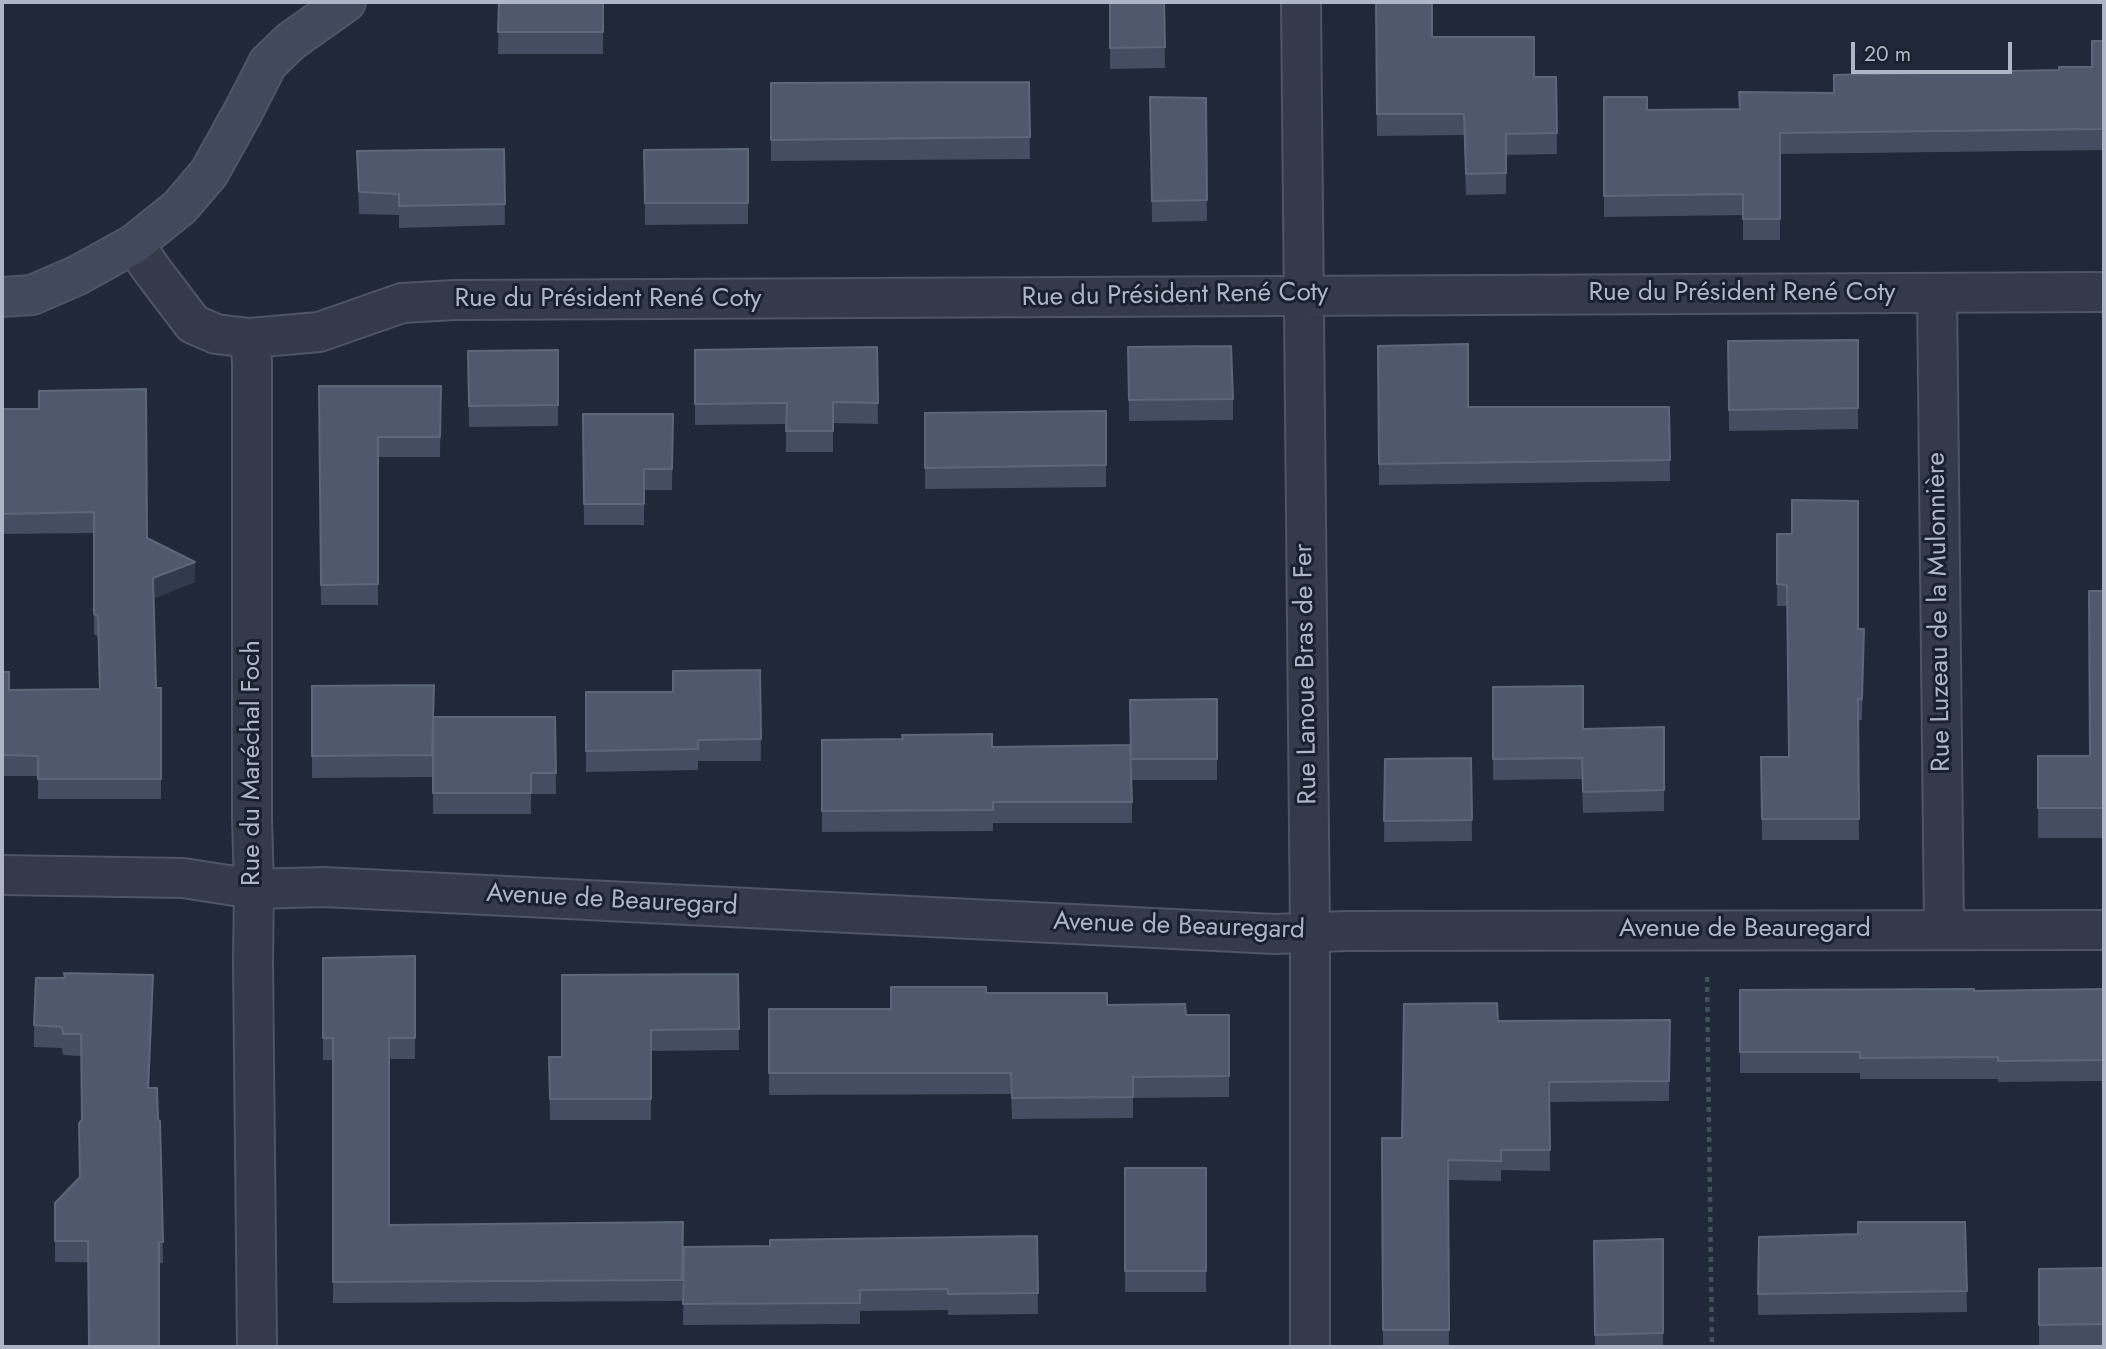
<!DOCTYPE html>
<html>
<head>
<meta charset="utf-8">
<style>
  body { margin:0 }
  #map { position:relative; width:2106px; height:1349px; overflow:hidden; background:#202839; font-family:Jost,sans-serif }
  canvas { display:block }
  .frame { position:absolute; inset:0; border:4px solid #aeb5c6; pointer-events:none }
  .scale { position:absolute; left:1851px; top:42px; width:161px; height:32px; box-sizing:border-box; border:4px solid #aeb5c6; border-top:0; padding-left:9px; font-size:21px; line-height:24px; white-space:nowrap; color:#aeb5c6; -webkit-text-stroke:5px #19202e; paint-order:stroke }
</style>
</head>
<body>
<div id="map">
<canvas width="2106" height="1349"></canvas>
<div class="frame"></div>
<div class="scale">20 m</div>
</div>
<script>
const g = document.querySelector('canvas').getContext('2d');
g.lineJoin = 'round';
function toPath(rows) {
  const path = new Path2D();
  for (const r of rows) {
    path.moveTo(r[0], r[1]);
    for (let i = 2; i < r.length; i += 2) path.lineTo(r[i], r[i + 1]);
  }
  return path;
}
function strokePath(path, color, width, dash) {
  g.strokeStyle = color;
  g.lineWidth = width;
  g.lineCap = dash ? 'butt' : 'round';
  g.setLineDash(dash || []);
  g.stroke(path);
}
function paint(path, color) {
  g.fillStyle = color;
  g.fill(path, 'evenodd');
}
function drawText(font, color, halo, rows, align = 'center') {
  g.font = font + ' Jost,sans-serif';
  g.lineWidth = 6;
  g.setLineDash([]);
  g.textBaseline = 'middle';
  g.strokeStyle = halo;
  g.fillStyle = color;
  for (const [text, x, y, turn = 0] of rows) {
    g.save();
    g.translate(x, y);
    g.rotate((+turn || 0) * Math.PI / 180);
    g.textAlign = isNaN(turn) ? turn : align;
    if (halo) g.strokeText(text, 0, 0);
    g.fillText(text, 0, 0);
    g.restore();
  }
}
const street = toPath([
  [1301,2,1310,933,1310,1347],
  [134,244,152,270,193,324,216,334,250,338,319,332,402,303,455,300,2104,292],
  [1937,294,1944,930],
  [250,338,252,363,252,817,254,889,253,960,257,1347],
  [2,875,183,878,254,889,324,887,1275,934,1345,931,2104,930]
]);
const secondary = toPath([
  [2,297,32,295,78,275,134,244,180,207,209,173,244,110,268,63,291,41,346,2]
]);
strokePath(street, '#4e5564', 42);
strokePath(secondary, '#4e5564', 42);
strokePath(toPath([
  [1707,977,1712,1347]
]), '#405258', 4.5, [5, 5]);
strokePath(street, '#343a4a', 38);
strokePath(secondary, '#42495d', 38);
paint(toPath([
  [499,2,603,2,603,54,498,54],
  [1110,2,1164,2,1165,68,1110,69],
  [1376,2,1432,37,1534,77,1556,77,1557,154,1506,155,1506,194,1466,195,1464,135,1377,136],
  [2104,41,2104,150,1780,154,1780,240,1743,240,1743,215,1604,217,1604,97,1647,110,1739,109,1739,92,1834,93,2092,67],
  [1029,82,1030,159,771,161,771,83],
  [1150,97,1206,98,1207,221,1152,222],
  [504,149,505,225,399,228,399,215,359,214,357,151],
  [748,149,748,224,645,225,644,150],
  [1858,340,1858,429,1729,431,1728,341],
  [1378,346,1468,407,1669,407,1670,481,1379,485],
  [877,347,878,424,833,423,833,452,786,452,786,424,695,425,695,350],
  [1128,347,1233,399,1233,420,1129,421],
  [558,350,558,426,469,427,468,351],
  [319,386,441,406,440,457,378,457,378,605,321,605],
  [2,409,147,538,195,582,154,598,156,688,161,688,161,799,38,799,38,776,2,776,2,672,9,690,99,689,98,637,94,634,94,533,2,534],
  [1106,411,1106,487,925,489,925,413],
  [583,414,673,414,672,490,644,490,644,525,584,525],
  [1777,534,1858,629,1864,629,1862,720,1858,720,1859,840,1762,840,1761,757,1789,757,1787,606,1777,606],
  [2104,591,2104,838,2038,838,2038,756,2090,756],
  [760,670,761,761,698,761,698,770,586,772,586,692,673,692],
  [312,686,433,717,555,717,556,794,531,794,531,814,433,814,433,739,432,777,312,778],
  [1493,687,1583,729,1664,727,1664,811,1583,813,1582,779,1493,780],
  [1217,699,1217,780,1131,780,1130,700],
  [902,735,992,747,1132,802,1132,823,993,823,993,831,822,832,822,740,902,739],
  [1471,758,1472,841,1384,842,1385,759],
  [415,956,415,1059,389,1059,389,1225,683,1222,682,1301,333,1303,333,1060,323,1060,323,958],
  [64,973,153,996,149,1088,158,1120,160,1121,163,1263,55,1262,55,1203,80,1177,82,1120,81,1056,63,1055,62,1048,34,1047,34,1025,64,978],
  [738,974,739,1050,651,1051,651,1120,550,1120,549,1057,562,1057],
  [2104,989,2104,1081,1998,1082,1998,1079,1860,1079,1860,1073,1740,1073,1740,990,1974,991],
  [986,993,1107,1005,1186,1015,1229,1015,1229,1097,1133,1098,1133,1118,1012,1119,1011,1094,769,1095,769,1009,891,1009],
  [1670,1020,1669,1101,1549,1102,1550,1171,1501,1170,1501,1181,1448,1180,1449,1347,1383,1347,1382,1138,1402,1138,1498,1021],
  [1125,1168,1206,1168,1206,1292,1125,1292],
  [1965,1222,1967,1312,1758,1315,1758,1294,1858,1234],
  [1037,1236,1038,1314,948,1315,948,1310,860,1311,860,1324,683,1325,684,1247,770,1246],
  [1663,1239,1663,1347,1595,1347,1594,1241],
  [2104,1268,2104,1345,2039,1346,2039,1269]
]), '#444d61');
paint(toPath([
  [195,562,195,582,153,599,153,578],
  [153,975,153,996,148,1109,148,1088]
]), '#31394c');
const building = toPath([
  [499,2,603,2,603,32,498,32,499,2],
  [1110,2,1164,2,1165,47,1110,48,1110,2],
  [1376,2,1432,2,1432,37,1534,37,1534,77,1556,77,1557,133,1506,134,1506,173,1466,174,1464,114,1377,114,1376,2],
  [2092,41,2104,41,2104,129,1780,133,1780,219,1743,219,1743,194,1604,196,1604,97,1647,97,1647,110,1740,109,1739,92,1834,93,1834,75,2059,70,2059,67,2092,67,2092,41],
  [1029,82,1030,137,771,140,771,83,1029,82],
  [1150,97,1206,98,1207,200,1152,201,1150,97],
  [504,149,505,204,399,206,399,194,359,192,357,151,504,149],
  [748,149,748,203,645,203,644,150,748,149],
  [1858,340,1858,408,1729,410,1728,341,1858,340],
  [1468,344,1468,407,1669,407,1670,460,1379,464,1378,346,1468,344],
  [1231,346,1233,399,1129,400,1128,347,1231,346],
  [877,347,878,403,833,402,833,431,786,431,787,403,695,404,695,350,877,347],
  [558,350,558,405,469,406,468,351,558,350],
  [319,386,441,386,440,437,378,437,378,584,321,585,319,386],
  [146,389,147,538,195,562,153,578,156,688,161,688,161,779,38,779,38,756,2,755,2,672,9,672,9,690,100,689,98,616,94,614,94,512,2,514,2,409,39,409,39,391,146,389],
  [1106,411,1106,465,925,468,925,413,1106,411],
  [583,414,673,414,672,469,644,469,644,504,584,504,583,414],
  [1792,500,1858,501,1858,629,1864,629,1862,699,1858,699,1859,819,1762,819,1761,757,1789,757,1787,585,1777,584,1777,534,1792,534,1792,500],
  [2089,591,2104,591,2104,808,2038,808,2038,756,2090,756,2089,591],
  [760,670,761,739,698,740,698,749,586,751,586,692,673,692,673,671,760,670],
  [434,685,433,717,555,717,556,773,531,773,531,793,433,793,433,718,432,755,312,756,312,686,434,685],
  [1583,686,1583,729,1664,727,1664,790,1583,792,1582,758,1493,759,1493,687,1583,686],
  [1217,699,1217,759,1131,759,1130,700,1217,699],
  [992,734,992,747,1130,745,1132,802,993,802,993,810,822,811,822,740,903,739,902,735,992,734],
  [1471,758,1472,820,1384,821,1385,759,1471,758],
  [415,956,415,1038,389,1038,389,1225,683,1222,682,1280,333,1282,333,1038,323,1038,323,958,415,956],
  [64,973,153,975,148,1088,157,1088,158,1120,160,1121,163,1242,159,1242,159,1347,89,1347,88,1241,55,1241,55,1203,80,1177,79,1123,82,1120,81,1034,63,1034,62,1027,34,1025,36,978,65,978,64,973],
  [738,974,739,1029,651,1030,651,1099,550,1099,549,1057,562,1057,562,975,738,974],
  [891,987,986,987,986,993,1107,993,1107,1005,1185,1004,1186,1015,1229,1015,1229,1076,1133,1077,1133,1097,1012,1098,1011,1073,769,1073,769,1009,891,1009,891,987],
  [1974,989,1974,991,2104,989,2104,1060,1998,1061,1998,1057,1860,1058,1860,1052,1740,1052,1740,990,1974,989],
  [1497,1003,1498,1021,1670,1020,1669,1081,1549,1082,1550,1150,1501,1150,1501,1161,1448,1160,1449,1330,1383,1330,1382,1138,1402,1138,1404,1004,1497,1003],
  [1125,1168,1206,1168,1206,1271,1125,1271,1125,1168],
  [1858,1222,1965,1222,1967,1291,1758,1294,1759,1237,1858,1234,1858,1222],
  [1037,1236,1038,1293,948,1294,948,1289,860,1290,860,1303,683,1304,684,1247,770,1246,770,1240,1037,1236],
  [1663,1239,1663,1333,1595,1335,1594,1241,1663,1239],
  [2104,1268,2104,1324,2039,1325,2039,1269,2104,1268]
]);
paint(building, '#4f586c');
strokePath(building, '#5e677a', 2);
drawText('26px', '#aeb5c6', '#19202e', [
  ["Rue du Président René Coty",1742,294],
  ["Rue du Président René Coty",1175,296,-1],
  ["Rue du Président René Coty",608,300],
  ["Rue Luzeau de la Mulonnière",1940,612,-91],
  ["Rue Lanoue Bras de Fer",1307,674,-91],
  ["Rue du Maréchal Foch",253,763,-90],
  ["Avenue de Beauregard",612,901,3],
  ["Avenue de Beauregard",1179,927,2],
  ["Avenue de Beauregard",1745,930]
]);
</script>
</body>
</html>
